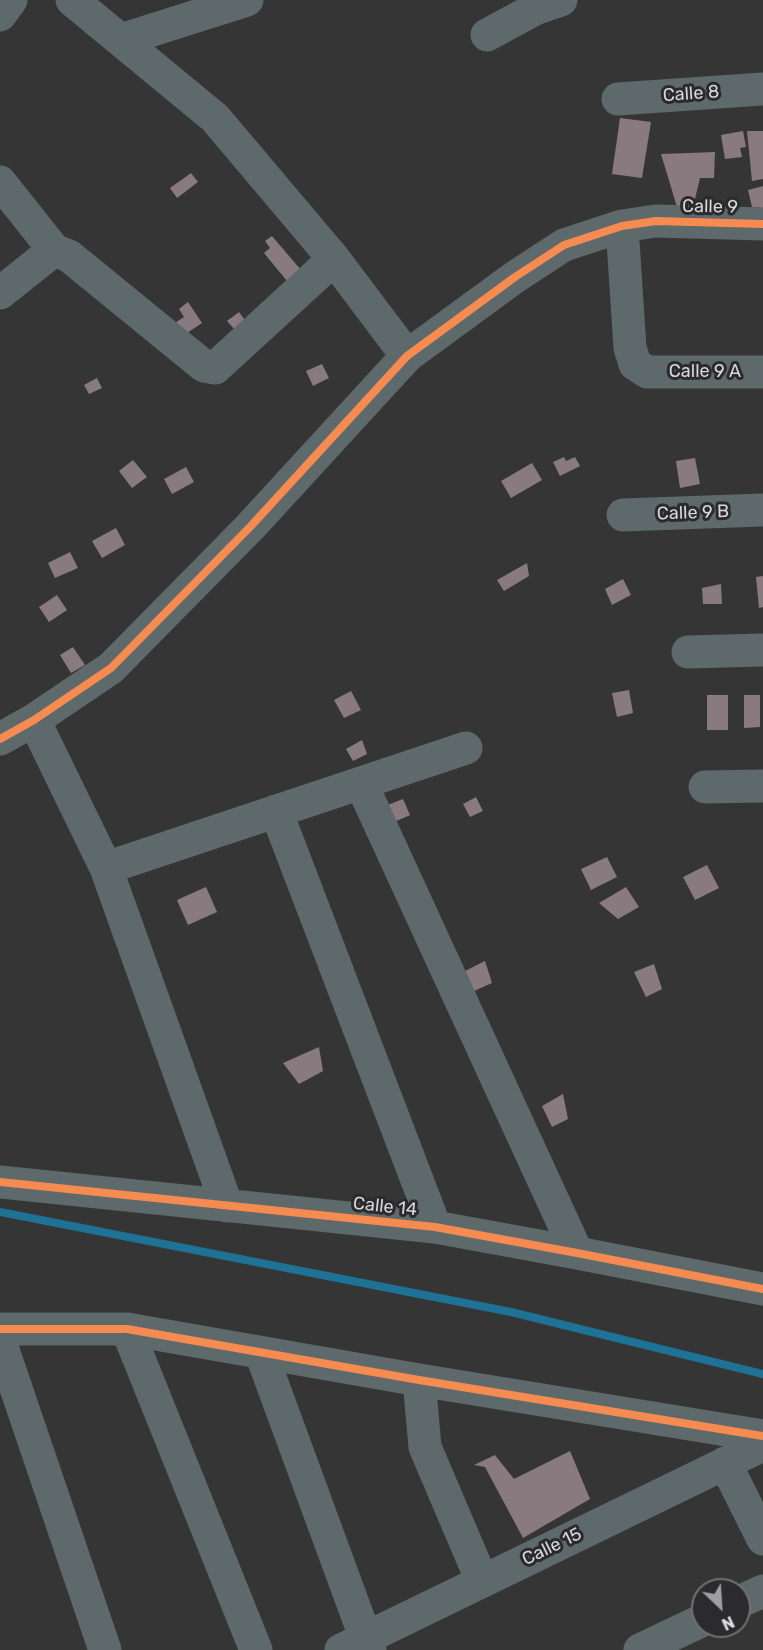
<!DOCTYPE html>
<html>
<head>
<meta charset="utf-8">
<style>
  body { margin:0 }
  #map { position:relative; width:763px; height:1650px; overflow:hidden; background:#353536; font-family:Rubik,sans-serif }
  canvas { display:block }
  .north { position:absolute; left:691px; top:1578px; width:60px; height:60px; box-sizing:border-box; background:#2b2a2c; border:2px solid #706f71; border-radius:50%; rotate:155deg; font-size:16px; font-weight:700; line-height:24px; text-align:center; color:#d8d7d9 }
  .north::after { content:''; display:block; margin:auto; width:21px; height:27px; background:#9f9ea0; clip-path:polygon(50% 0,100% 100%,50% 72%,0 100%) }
</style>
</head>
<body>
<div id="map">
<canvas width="763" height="1650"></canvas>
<div class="north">N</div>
</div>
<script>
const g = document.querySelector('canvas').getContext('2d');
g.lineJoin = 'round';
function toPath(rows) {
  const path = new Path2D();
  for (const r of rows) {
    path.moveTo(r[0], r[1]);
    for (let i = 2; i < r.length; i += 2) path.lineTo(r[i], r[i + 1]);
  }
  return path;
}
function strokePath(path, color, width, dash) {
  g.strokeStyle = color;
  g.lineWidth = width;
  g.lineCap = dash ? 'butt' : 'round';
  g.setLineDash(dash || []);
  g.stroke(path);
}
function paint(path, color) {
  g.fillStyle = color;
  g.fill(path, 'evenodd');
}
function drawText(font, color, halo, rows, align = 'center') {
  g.font = font + ' Rubik,sans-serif';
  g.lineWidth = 6;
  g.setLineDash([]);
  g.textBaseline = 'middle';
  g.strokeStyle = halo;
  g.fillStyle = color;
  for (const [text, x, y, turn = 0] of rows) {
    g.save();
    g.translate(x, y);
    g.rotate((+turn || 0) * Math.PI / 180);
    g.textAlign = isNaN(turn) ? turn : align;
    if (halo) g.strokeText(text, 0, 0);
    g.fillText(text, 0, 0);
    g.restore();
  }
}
strokePath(toPath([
  [0,1212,511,1312,763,1374]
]), '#1e7295', 8);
paint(toPath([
  [620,118,651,122,642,178,612,174],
  [743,131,746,147,740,148,742,157,725,159,721,135],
  [747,131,763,131,763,179,752,181],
  [715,152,714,178,700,178,694,203,677,207,661,154],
  [191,173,198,182,177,198,170,188],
  [763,186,763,208,752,207,748,190],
  [272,236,301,270,287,281,264,253,270,248,265,241],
  [188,302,202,323,178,339,170,326,184,317,179,309],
  [239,312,247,323,236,331,227,321],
  [322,364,329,378,313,386,306,371],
  [97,378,102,388,89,394,84,385],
  [564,457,566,461,575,457,580,466,560,476,553,462],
  [695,458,700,484,680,488,676,461],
  [133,460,147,477,132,488,119,471],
  [532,463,542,480,511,498,501,481],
  [186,467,194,482,172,494,164,479],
  [116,528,125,545,102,558,92,541],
  [70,552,78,568,55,578,48,563],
  [527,563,529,576,504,591,497,580],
  [763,576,763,607,759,608,756,577],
  [623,579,631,595,612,605,605,589],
  [721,584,722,604,703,604,702,588],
  [57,595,67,610,49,622,39,607],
  [73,647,85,665,71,673,60,655],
  [629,690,633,713,617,717,612,693],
  [351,691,361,710,344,718,334,700],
  [707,695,728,695,728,730,707,730],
  [744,695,760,695,760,727,744,728],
  [362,740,367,754,353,761,346,749],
  [476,797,483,811,470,817,463,804],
  [403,799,410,815,392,823,385,806],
  [607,857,617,877,591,890,581,869],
  [707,865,719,888,695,900,683,877],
  [206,887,217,912,188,925,177,900],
  [626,887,639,907,618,919,599,903],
  [485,961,492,983,474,991,465,971],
  [654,964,662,989,646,997,634,972],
  [319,1047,323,1071,299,1084,283,1063],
  [563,1094,568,1119,552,1127,542,1106],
  [570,1451,590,1499,523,1538,485,1467,474,1465,495,1455,514,1479]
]), '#897a80');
strokePath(toPath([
  [72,0,215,118,334,259,407,356],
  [0,15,11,0],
  [487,35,535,9,561,0],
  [121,40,247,0],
  [618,99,763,89],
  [0,182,54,250,69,256,204,366,215,368,334,259],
  [622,226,630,348,635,364,647,372,763,372],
  [0,293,54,250],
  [623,515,763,510],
  [688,652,763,650],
  [34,720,106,868,227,1206],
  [0,739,34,720,111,668,250,527,407,356,515,277,564,245,622,226,656,221,763,224],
  [361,783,577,1253],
  [705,787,763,786],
  [276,811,435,1227],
  [106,868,466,748],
  [0,1182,435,1227,577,1253,763,1289],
  [0,1329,127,1329,419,1380,763,1436],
  [127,1329,256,1650],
  [0,1341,105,1650],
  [261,1353,370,1650],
  [419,1380,425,1447,482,1581],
  [725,1463,763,1539],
  [739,1602,763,1591],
  [341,1650,763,1445],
  [640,1650,703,1620]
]), '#5e696b', 33);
strokePath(toPath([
  [0,739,34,720,111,668,250,527,407,356,515,277,564,245,622,226,656,221,763,224],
  [0,1182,435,1227,577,1253,763,1289],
  [0,1329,127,1329,419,1380,763,1436]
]), '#f68b52', 8);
drawText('18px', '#d8d7d9', '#2b2a2c', [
  ["Calle 8",691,94,-4],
  ["Calle 9",710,207,1],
  ["Calle 9 A",705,372],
  ["Calle 9 B",693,513,-2],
  ["Calle 14",385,1207,6],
  ["Calle 15",552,1547,-26]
]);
</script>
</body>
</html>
